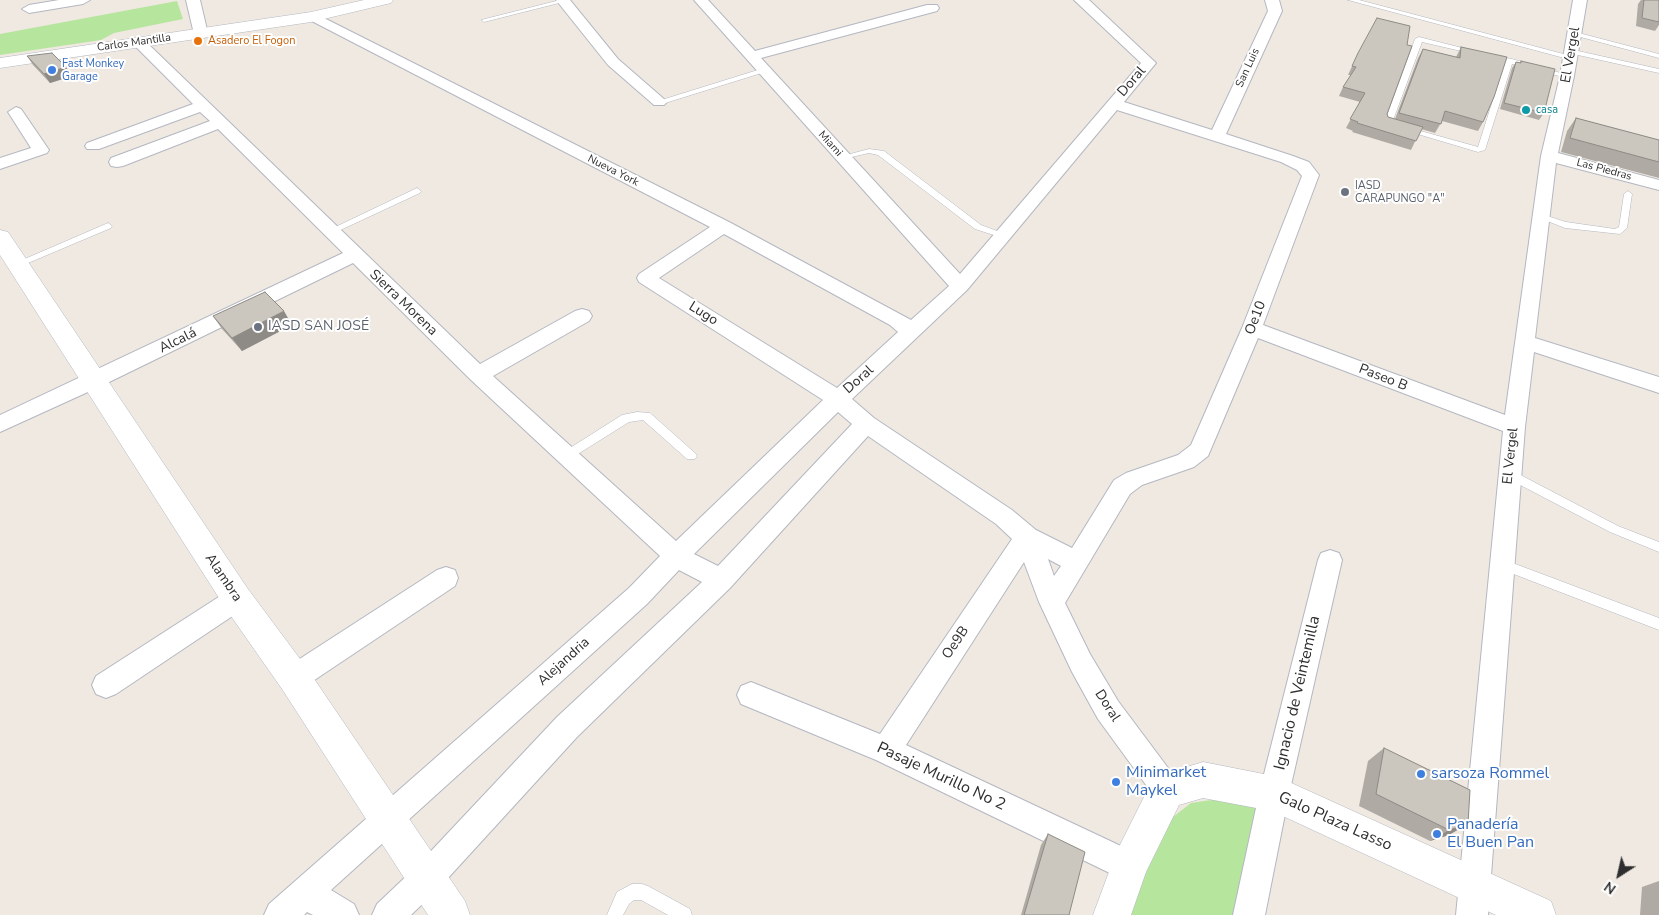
<!DOCTYPE html>
<html>
<head>
<meta charset="utf-8">
<style>
  body { margin:0 }
  #map { position:relative; width:1659px; height:915px; overflow:hidden; background:#efe9e1; font-family:"Nunito Sans",sans-serif }
  canvas { display:block }
  .north { position:absolute; left:1594px; top:850px; width:50px; height:50px; -webkit-text-stroke:4px #fff; paint-order:stroke; rotate:215deg; font-size:14px; font-weight:700; line-height:20px; text-align:center; color:#2e2e2e }
  .north::after { content:''; display:block; margin:auto; width:18px; height:22px; background:#2e2e2e; clip-path:polygon(50% 0,100% 100%,50% 72%,0 100%) }
</style>
</head>
<body>
<div id="map">
<canvas width="1659" height="915"></canvas>
<div class="north">N</div>
</div>
<script>
const g = document.querySelector('canvas').getContext('2d');
g.lineJoin = 'round';
function paint(path, color) {
  g.fillStyle = color;
  g.fill(path, 'evenodd');
}
function toPath(rows) {
  const path = new Path2D();
  for (const r of rows) {
    path.moveTo(r[0], r[1]);
    for (let i = 2; i < r.length; i += 2) path.lineTo(r[i], r[i + 1]);
  }
  return path;
}
function strokePath(path, color, width, dash) {
  g.strokeStyle = color;
  g.lineWidth = width;
  g.lineCap = dash ? 'butt' : 'round';
  g.setLineDash(dash || []);
  g.stroke(path);
}
function drawText(font, color, halo, rows, align = 'center') {
  g.font = font + ' "Nunito Sans",sans-serif';
  g.lineWidth = 4;
  g.setLineDash([]);
  g.textBaseline = 'middle';
  g.strokeStyle = halo;
  g.fillStyle = color;
  for (const [text, x, y, turn = 0] of rows) {
    g.save();
    g.translate(x, y);
    g.rotate((+turn || 0) * Math.PI / 180);
    g.textAlign = isNaN(turn) ? turn : align;
    if (halo) g.strokeText(text, 0, 0);
    g.fillText(text, 0, 0);
    g.restore();
  }
}
paint(toPath([
  [177,1,183,19,114,33,101,40,0,55,0,34],
  [1231,797,1268,804,1245,915,1130,915,1164,824,1191,803]
]), '#b6e59e');
const service = toPath([
  [560,0,567,1,484,22,481,20,560,0],
  [1348,0,1359,0,1575,57,1568,59,1348,0],
  [1575,32,1659,54,1659,58,1573,35,1572,34,1575,32],
  [1419,37,1478,52,1474,54,1422,42,1392,123,1478,147,1505,62,1489,59,1489,55,1512,59,1571,76,1567,78,1512,64,1485,150,1478,152,1384,124,1415,39,1419,37],
  [1569,49,1659,69,1659,73,1569,53,1569,49],
  [761,69,768,71,662,104,655,102,761,69],
  [869,149,884,151,981,225,1008,235,1003,238,975,229,878,155,869,153,843,159,839,157,869,149],
  [417,188,421,191,420,193,334,233,328,233,327,231,417,188],
  [1628,191,1632,194,1627,228,1620,234,1565,228,1537,217,1541,214,1566,222,1615,229,1619,227,1624,194,1628,191],
  [108,223,112,226,111,228,21,266,15,266,13,264,108,223],
  [637,412,650,413,695,453,697,456,695,459,687,459,643,420,629,422,570,459,562,459,560,456,562,453,622,415,637,412],
  [1509,469,1618,526,1659,542,1659,552,1610,532,1505,477,1503,474,1505,471,1509,469],
  [1502,559,1659,618,1659,630,1498,568,1496,564,1498,560,1502,559],
  [632,884,642,884,648,886,690,909,692,915,668,915,641,900,634,900,629,904,623,915,607,915,617,892,632,884]
]);
const minor = toPath([
  [59,0,90,0,83,4,29,13,22,9,29,5,59,0],
  [186,0,200,0,208,34,206,37,201,38,194,34,186,0],
  [556,0,570,0,618,59,664,99,667,102,664,105,654,105,608,65,556,0],
  [694,0,708,0,755,51,927,5,937,5,939,8,937,11,761,58,960,274,1141,63,1074,0,1089,0,1156,63,1124,102,1212,130,1268,11,1265,0,1279,0,1282,11,1226,134,1293,156,1309,162,1319,175,1263,325,1505,415,1541,156,1560,76,1573,0,1587,0,1574,76,1558,153,1659,180,1659,190,1556,163,1535,338,1659,377,1659,393,1534,352,1525,427,1488,915,1456,915,1503,431,1258,338,1208,456,1194,467,1142,485,1130,494,1065,603,1090,654,1118,701,1177,780,1182,790,1177,800,1167,805,1157,800,1098,719,1072,672,1039,602,1024,562,906,745,1140,855,1144,866,1140,877,1129,881,1118,877,876,760,741,704,737,695,741,686,751,682,880,734,1012,539,996,524,868,436,730,588,577,737,438,889,411,915,372,915,377,904,416,867,557,717,702,582,679,570,647,604,331,890,354,904,359,915,313,915,307,912,304,915,264,915,269,904,629,588,660,556,471,380,353,263,101,386,0,432,0,415,343,253,218,129,123,166,117,167,111,166,109,162,111,158,210,121,200,112,99,149,87,149,85,146,87,143,193,104,131,42,133,39,143,39,480,364,575,311,582,309,589,311,592,316,589,321,493,376,676,541,823,400,639,282,637,278,639,274,710,227,304,17,311,13,316,14,729,222,911,320,949,286,694,0],
  [1117,110,1281,162,1297,170,1302,176,1242,328,1191,445,1178,455,1126,473,1114,480,1072,548,1036,530,1012,510,874,418,852,399,967,290,1117,110],
  [724,234,890,325,898,332,837,388,659,278,724,234],
  [838,412,852,424,718,566,694,554,838,412],
  [1048,559,1061,566,1054,576,1048,559],
  [16,107,21,109,49,150,47,153,0,169,0,158,31,148,8,112,16,107],
  [1330,550,1339,553,1342,560,1289,794,1265,915,1233,915,1259,794,1318,560,1321,553,1330,550],
  [446,567,455,570,458,578,455,586,304,687,294,691,284,687,281,678,284,669,437,570,446,567],
  [237,588,246,591,250,599,246,607,116,694,106,698,96,694,92,685,96,676,228,591,237,588]
]);
const tertiary = toPath([
  [364,0,393,0,391,3,311,22,0,68,0,58,311,12,364,0],
  [0,230,8,232,248,589,306,667,465,901,470,915,428,915,282,689,226,609,0,255,0,230],
  [1203,762,1274,776,1287,781,1551,901,1556,915,1496,915,1272,811,1203,798,1179,805,1146,872,1131,915,1093,915,1116,853,1154,777,1203,762]
]);
strokePath(service, '#b4b7c1', 1);
strokePath(minor, '#b4b7c1', 2);
strokePath(tertiary, '#b4b7c1', 1);
paint(service, '#fff');
paint(minor, '#fff');
paint(tertiary, '#fff');
paint(toPath([
  [1641,0,1659,0,1659,25,1655,31,1636,26,1638,4],
  [1461,47,1483,122,1478,131,1442,121,1435,133,1421,129,1411,150,1352,132,1353,131,1346,128,1360,102,1339,96,1343,87,1351,75,1348,75,1358,53,1388,117,1395,119,1418,58,1423,49,1456,57],
  [27,56,72,76,50,83,33,65],
  [1521,61,1544,113,1539,120,1500,109,1512,68,1516,62,1520,63],
  [1576,118,1659,140,1659,178,1561,152,1567,131],
  [213,316,292,325,242,351,222,329],
  [1384,748,1470,790,1449,835,1430,841,1359,806,1368,761],
  [1048,834,1069,915,1021,915,1041,845],
  [1659,881,1659,915,1640,915,1642,887]
]), '#afaba4');
paint(toPath([
  [66,67,72,76,50,83,44,74],
  [284,311,292,325,242,351,232,338],
  [1468,824,1449,835,1430,841,1449,830]
]), '#8e8b86');
const building = toPath([
  [1644,0,1659,0,1659,22,1642,18,1644,0],
  [1377,18,1410,26,1407,45,1412,46,1387,114,1388,117,1423,127,1416,141,1357,123,1358,122,1350,119,1365,93,1343,87,1356,67,1352,66,1358,53,1377,18],
  [1461,47,1507,57,1494,97,1483,122,1445,111,1441,124,1399,113,1423,49,1460,58,1461,47],
  [52,53,66,67,44,74,27,56,52,53],
  [1521,61,1555,69,1544,113,1504,103,1516,62,1521,63,1521,61],
  [1576,118,1659,140,1659,162,1570,138,1576,118],
  [265,292,284,311,232,338,213,316,265,292],
  [1384,748,1470,790,1468,824,1449,830,1376,794,1384,748],
  [1048,834,1085,852,1069,915,1024,915,1048,834]
]);
paint(building, '#cbc7bf');
strokePath(building, '#8e8b86', 1);
for (const [x, y, r, color] of [
  [198,41,5,"#e8710a"],
  [52,70,5,"#3f7fe0"],
  [1526,110,5,"#0f9aa8"],
  [1345,192,5,"#6b7280"],
  [258,327,5,"#6b7280"],
  [1421,774,5,"#3f7fe0"],
  [1116,782,5,"#3f7fe0"],
  [1437,834,5,"#3f7fe0"]
]) {
  const dot = new Path2D();
  dot.arc(x, y, r, 0, 2 * Math.PI);
  g.fillStyle = color;
  g.fill(dot);
  strokePath(dot, '#fff', 2);
}
drawText('11px', '#c56008', '#fff', [
  ["Asadero El Fogon",208,41]
], 'left');
drawText('11px', '#2e2e2e', '#fff', [
  ["Carlos Mantilla",134,43,-8],
  ["San Luis",1248,68,-65],
  ["Miami",830,144,48],
  ["Las Piedras",1604,170,15],
  ["Nueva York",613,171,27]
]);
drawText('11px', '#366cbe', '#fff', [
  ["Fast Monkey",62,64],
  ["Garage",62,77]
], 'left');
drawText('11px', '#0d838f', '#fff', [
  ["casa",1536,110]
], 'left');
drawText('11px', '#5b616d', '#fff', [
  ["IASD",1355,186],
  ["CARAPUNGO \"A\"",1355,199]
], 'left');
drawText('14px', '#2e2e2e', '#fff', [
  ["El Vergel",1571,55,-80],
  ["Doral",1132,82,-49],
  ["Sierra Morena",403,303,44],
  ["Lugo",703,314,32],
  ["Oe10",1256,318,-69],
  ["Alcalá",178,341,-26],
  ["Paseo B",1383,378,21],
  ["Doral",859,380,-42],
  ["El Vergel",1511,456,-84],
  ["Alambra",223,578,56],
  ["Oe9B",956,643,-56],
  ["Alejandria",564,662,-42],
  ["Doral",1107,706,57]
]);
drawText('14px', '#5b616d', '#fff', [
  ["IASD SAN JOSÉ",268,327]
], 'left');
drawText('16px', '#2e2e2e', '#fff', [
  ["Ignacio de Veintemilla",1298,693,-77],
  ["Pasaje Murillo No 2",941,777,25],
  ["Galo Plaza Lasso",1335,822,24]
]);
drawText('16px', '#366cbe', '#fff', [
  ["Minimarket",1126,773],
  ["Maykel",1126,791],
  ["sarsoza Rommel",1431,774],
  ["Panadería",1447,825],
  ["El Buen Pan",1447,843]
], 'left');
</script>
</body>
</html>
